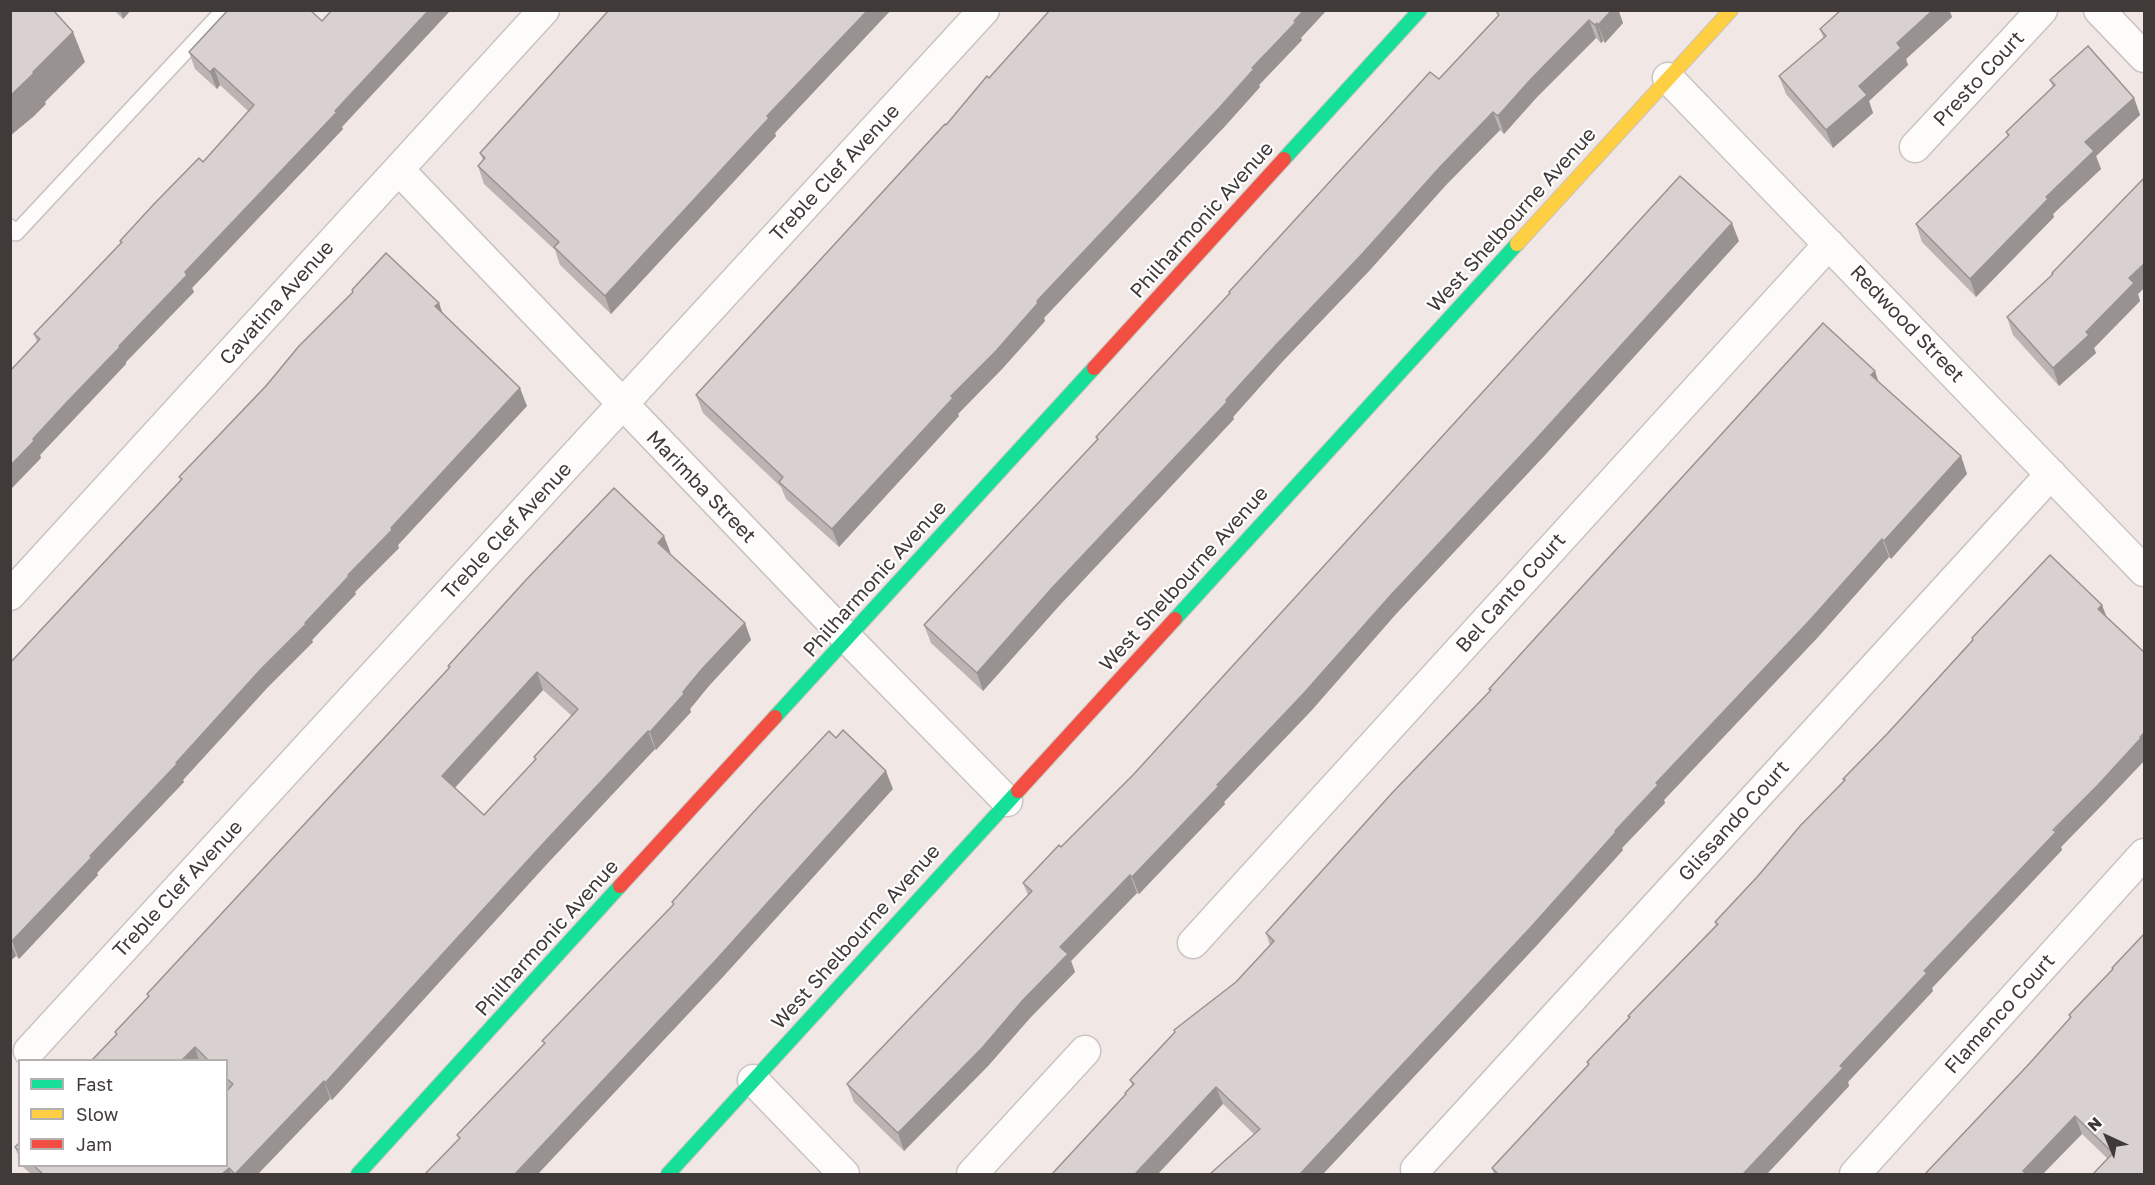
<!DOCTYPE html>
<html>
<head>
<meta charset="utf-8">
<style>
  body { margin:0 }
  #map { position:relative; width:2155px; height:1185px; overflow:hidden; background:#f1e8e5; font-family:"Golos Text",sans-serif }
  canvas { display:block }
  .frame { position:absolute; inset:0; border:12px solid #403a38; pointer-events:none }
  .legend { position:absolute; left:18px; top:1059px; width:210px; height:108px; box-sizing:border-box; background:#fff; border:2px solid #b3b0af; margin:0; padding:8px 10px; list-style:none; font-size:18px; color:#403a38 }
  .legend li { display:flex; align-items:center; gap:12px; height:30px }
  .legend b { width:30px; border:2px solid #b3b0af }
  .north { position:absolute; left:2077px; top:1107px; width:60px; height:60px; -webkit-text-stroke:4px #fff; paint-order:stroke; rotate:316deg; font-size:16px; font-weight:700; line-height:24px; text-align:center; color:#403a38 }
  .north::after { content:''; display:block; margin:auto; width:21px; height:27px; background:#403a38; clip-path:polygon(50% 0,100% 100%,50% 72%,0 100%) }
</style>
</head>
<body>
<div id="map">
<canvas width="2155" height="1185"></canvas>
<div class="frame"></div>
<ul class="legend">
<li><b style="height:8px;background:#16e098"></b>Fast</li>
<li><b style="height:8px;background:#ffcf43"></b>Slow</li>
<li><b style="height:8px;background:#f24e42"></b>Jam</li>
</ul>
<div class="north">N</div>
</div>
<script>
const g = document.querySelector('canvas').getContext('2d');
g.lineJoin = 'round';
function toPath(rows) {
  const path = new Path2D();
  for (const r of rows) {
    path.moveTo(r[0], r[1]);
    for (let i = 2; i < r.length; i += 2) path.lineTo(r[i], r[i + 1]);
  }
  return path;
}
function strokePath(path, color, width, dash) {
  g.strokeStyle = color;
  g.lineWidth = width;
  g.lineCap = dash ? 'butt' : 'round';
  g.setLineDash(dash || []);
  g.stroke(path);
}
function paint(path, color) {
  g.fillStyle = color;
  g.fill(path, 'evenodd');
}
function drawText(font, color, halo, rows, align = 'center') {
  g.font = font + ' "Golos Text",sans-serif';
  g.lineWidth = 4.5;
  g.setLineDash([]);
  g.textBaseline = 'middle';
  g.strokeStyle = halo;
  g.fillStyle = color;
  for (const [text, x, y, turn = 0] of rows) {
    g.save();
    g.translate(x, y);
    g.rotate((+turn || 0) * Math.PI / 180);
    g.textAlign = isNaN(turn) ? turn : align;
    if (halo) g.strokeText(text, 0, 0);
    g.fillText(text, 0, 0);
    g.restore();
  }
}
const lane = toPath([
  [10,227,16,233,224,10]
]);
const street = toPath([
  [2099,10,2144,57],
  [1668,78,2144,571],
  [1915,147,2042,10],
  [399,170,847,638,1007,801],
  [10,595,544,10],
  [1193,943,1829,244],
  [29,1051,984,10],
  [753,1080,844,1174],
  [1416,1169,2051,474],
  [972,1174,1085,1051],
  [1855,1174,2144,854]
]);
const fast = toPath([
  [1284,159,1420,10],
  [1175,619,1517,244],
  [775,717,1094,368],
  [358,1174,620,886],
  [668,1174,1018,791]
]);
const slow = toPath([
  [1517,244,1731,10]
]);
const jam = toPath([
  [1094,368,1284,159],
  [1018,791,1175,619],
  [620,886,775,717]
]);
strokePath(lane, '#cac4c1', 18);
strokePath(street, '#cac4c1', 33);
strokePath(fast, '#cac4c1', 16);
strokePath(slow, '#cac4c1', 16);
strokePath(jam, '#cac4c1', 16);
strokePath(lane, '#fdfcfb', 15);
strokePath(street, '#fdfcfb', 30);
strokePath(fast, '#16e098', 14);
strokePath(slow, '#ffcf43', 14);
strokePath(jam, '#f24e42', 14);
paint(toPath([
  [114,10,131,10,123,19],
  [609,10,891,10,775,133,776,136,611,314,560,265,555,250,484,184,478,166,483,160,480,153],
  [1499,10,1621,10,1619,12,1623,23,1605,43,1603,41,1601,43,1596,38,1537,97,1504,134,1500,130,1446,185,1369,271,1282,362,1233,417,1234,419,1059,606,983,691,931,643,924,625,1097,440,1096,437,1230,294,1229,292,1439,79,1499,16,1497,13],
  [1950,12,1952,17,1906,59,1908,65,1869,101,1873,113,1833,148,1786,94,1779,76,1824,39,1820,29],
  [1301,38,1302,40,1259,85,1260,87,1226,125,1044,318,1045,321,1002,369,958,414,959,416,839,547,786,499,781,487,703,413,696,395,989,78],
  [189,52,342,127,343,129,192,288,194,292,126,362,126,364,40,455,41,458,10,490,10,371,37,342,34,334,121,243,120,241,203,162,248,111,220,85,217,89,195,69],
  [2050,80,2134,98,2140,115,2096,156,2101,169,2053,214,2054,217,1976,297,1922,242,1916,224,2008,136,2006,132,2053,87],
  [2145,177,2145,287,2138,294,2140,301,2094,348,2096,353,2059,386,2013,335,2007,317,2052,275,2052,273],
  [1739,241,1545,455,1396,614,1311,711,1224,802,1225,804,1139,894,1137,893,1071,961,1075,972,1030,1018,988,1066,904,1151,854,1102,847,1084,1028,895,1023,883],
  [352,290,439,303,443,314,527,406,398,545,399,548,355,592,356,594,312,640,313,642,268,687,183,780,184,782,97,873,98,875,19,959,16,956,10,961,10,663,181,480,179,477,353,293],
  [1879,382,1961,456,1967,474,1891,559,1889,557,1818,637,1664,800,1665,803,1622,848,1623,850,1538,944,1323,1174,1210,1174,1254,1134,1223,1104,1126,1095,1125,1093,1132,1085,1130,1080,1175,1032,1174,1030,1236,982,1270,945,1266,933,1490,691,1489,689],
  [670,554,745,623,751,640,708,687,690,709,691,712,656,750,655,749,546,865,332,1100,330,1099,258,1174,31,1174,22,1166,226,1166,228,1091,226,1090,226,1060,92,1060,116,1035,115,1032,148,997,147,994,449,668,448,666],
  [543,690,572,716,534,757,535,760,484,815,455,788],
  [2106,617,2145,653,2145,760,2104,803,2061,847,2062,850,1932,988,1933,991,1848,1082,1849,1086,1767,1174,1494,1174,1492,1168,1588,1065,1587,1062,1629,1018,1628,1016,1716,925,1715,922,1758,876,1844,781,1843,779,1887,734,1972,640,1972,638],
  [2145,933,2145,1174,2108,1159,2082,1134,2029,1064,2070,1018,2069,1015,2113,970,2112,968],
  [20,1142,20,1160,15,1147]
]), '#bbb4b2');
paint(toPath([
  [120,10,131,10,123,19],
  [429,10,451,10,342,127,343,129,192,288,194,292,126,362,126,364,40,455,41,458,10,490,10,466,33,439,119,346,185,272],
  [868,10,891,10,775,133,776,136,611,314,605,296,767,116],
  [1304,10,1327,10,1301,38,1302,40,1259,85,1260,87,1226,125,1044,318,1045,321,1002,369,958,414,959,416,839,547,832,529,1037,301],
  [1612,10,1621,10,1619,12,1623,23,1605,43,1598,25],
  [1933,10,1952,10,1950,12,1952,17,1906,59,1908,65,1869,101,1873,113,1833,148,1826,130,1859,86,1897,43],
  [1589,20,1596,38,1537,97,1504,134,1498,116,1531,79],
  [1597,23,1603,41,1601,43,1595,25],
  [73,32,85,62,45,102,46,104,33,117,10,136,10,96,33,72],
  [214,68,220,85,217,89,210,72],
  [2134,98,2140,115,2096,156,2101,169,2053,214,2054,217,1976,297,1970,279,2046,197,2085,142],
  [1493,112,1500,130,1446,185,1369,271,1282,362,1233,417,1234,419,1059,606,983,691,977,673,1052,588,1276,345,1440,167],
  [1732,223,1739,241,1545,455,1396,614,1311,711,1224,802,1225,804,1139,894,1132,877],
  [2145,263,2145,287,2138,294,2140,301,2094,348,2096,353,2059,386,2053,368,2129,278],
  [439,303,445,321,435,306],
  [1875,371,1881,389,1871,375],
  [520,388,527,406,398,545,399,548,355,592,356,594,312,640,313,642,268,687,183,780,184,782,97,873,98,875,19,959,12,941],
  [1961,456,1967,474,1891,559,1884,541],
  [664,536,671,554,658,543],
  [1882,539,1889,557,1818,637,1664,800,1665,803,1622,848,1623,850,1538,944,1323,1174,1300,1174,1656,783],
  [2102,605,2109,623,2098,609],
  [745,623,751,640,708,687,690,709,691,712,656,750,650,732,702,669],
  [537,672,543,690,449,794,442,776],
  [648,731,655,749,546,865,332,1100,325,1083,540,847],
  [2145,732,2145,760,2104,803,2061,847,2062,850,1932,988,1933,991,1848,1082,1849,1086,1767,1174,1743,1174,1924,971],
  [886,771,893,789,722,978,538,1174,515,1174],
  [1130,875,1137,893,1071,961,1075,972,1030,1018,988,1066,904,1151,898,1133,1060,947],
  [10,942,16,956,10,961],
  [195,1047,199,1060,182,1060],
  [324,1081,330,1099,258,1174,235,1174],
  [1216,1087,1223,1104,1158,1174,1135,1174],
  [2075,1116,2082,1134,2043,1174,2024,1174,2023,1171],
  [229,1168,231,1174,222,1174]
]), '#989291');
const building = toPath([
  [10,10,53,10,73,32,33,72,34,73,10,96,10,10],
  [228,10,310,10,322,21,332,10,429,10,335,111,337,112,185,272,187,275,119,346,120,347,67,402,33,439,34,441,10,466,10,371,40,339,34,334,122,242,120,241,154,204,199,158,203,162,254,105,214,68,210,72,189,52,228,10],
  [609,10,868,10,767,116,769,118,605,296,554,247,559,242,478,166,485,158,480,153,609,10],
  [1050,10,1304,10,1294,21,1296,22,1252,68,1254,69,1220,107,1037,301,1038,303,996,351,951,396,953,398,832,529,779,482,783,477,696,395,945,124,946,125,987,76,989,78,1050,10],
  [1499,10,1612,10,1598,25,1597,23,1595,25,1589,20,1531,79,1498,116,1493,112,1440,167,1363,253,1276,345,1226,400,1227,402,1052,588,977,673,924,625,1098,439,1096,437,1230,293,1229,292,1430,72,1439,79,1499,15,1497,13,1499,10],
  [1841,10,1933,10,1897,43,1901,48,1859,86,1867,95,1826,130,1779,76,1826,36,1820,29,1841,10],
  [2088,46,2134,98,2085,142,2094,151,2046,197,2048,199,1970,279,1916,224,2009,135,2006,132,2055,85,2050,80,2088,46],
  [1680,176,1732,223,1538,437,1390,596,1304,693,1217,785,1219,786,1132,877,1130,875,1060,947,1068,954,1023,1000,982,1048,898,1133,847,1084,1032,891,1023,883,1059,845,1061,847,1133,775,1680,176],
  [2145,177,2145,263,2129,278,2134,283,2086,332,2089,335,2053,368,2007,317,2053,274,2052,273,2145,177],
  [386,253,439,303,435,306,520,388,391,528,392,530,348,575,349,576,305,623,306,624,261,669,176,763,177,764,90,856,92,857,12,941,10,940,10,663,182,479,179,477,266,386,299,346,353,292,352,290,386,253],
  [1823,323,1875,371,1871,375,1961,456,1884,541,1882,539,1811,619,1656,783,1658,785,1615,831,1616,832,1531,927,1300,1174,1210,1174,1260,1129,1216,1087,1135,1174,1052,1174,1126,1094,1125,1093,1134,1084,1130,1080,1175,1032,1174,1030,1236,982,1274,941,1266,933,1393,792,1491,690,1489,689,1538,635,1823,323],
  [614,488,664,536,658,543,745,623,702,669,683,692,684,694,650,732,648,731,540,847,325,1083,324,1081,235,1174,229,1168,222,1174,43,1174,34,1166,226,1166,226,1092,233,1084,226,1078,226,1060,208,1060,195,1047,182,1060,92,1060,117,1034,115,1032,149,996,147,994,450,667,448,666,525,581,614,488],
  [537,672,578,709,534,757,536,759,484,815,442,776,537,672],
  [2050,555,2102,605,2098,609,2145,653,2145,732,2140,737,2141,738,2098,785,2053,830,2056,832,1924,971,1927,973,1840,1066,1843,1068,1743,1174,1498,1174,1492,1168,1589,1064,1587,1062,1630,1017,1628,1016,1718,924,1715,922,1758,876,1800,826,1845,780,1843,779,1887,734,1973,640,1972,638,2050,555],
  [843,730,886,771,716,960,515,1174,425,1174,460,1138,457,1135,545,1043,542,1041,674,904,672,902,759,806,829,731,836,738,843,730],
  [2145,933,2145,1174,2093,1174,2113,1153,2075,1116,2023,1171,2026,1174,1925,1174,2029,1064,2071,1017,2069,1015,2113,969,2112,968,2145,933],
  [20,1142,20,1152,15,1147,20,1142]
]);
paint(building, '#d9d1cf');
strokePath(building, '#989291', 1.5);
drawText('20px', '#403a38', '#fff', [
  ["Presto Court",1979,79,-47],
  ["Treble Clef Avenue",835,173,-47],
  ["Philharmonic Avenue",1202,220,-48],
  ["West Shelbourne Avenue",1512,220,-48],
  ["Cavatina Avenue",277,303,-48],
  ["Redwood Street",1907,324,46],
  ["Marimba Street",701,487,46],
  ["Treble Clef Avenue",507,531,-47],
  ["Philharmonic Avenue",875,579,-48],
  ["West Shelbourne Avenue",1184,579,-48],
  ["Bel Canto Court",1511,593,-48],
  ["Glissando Court",1734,821,-48],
  ["Treble Clef Avenue",178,889,-47],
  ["West Shelbourne Avenue",856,937,-48],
  ["Philharmonic Avenue",547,938,-48],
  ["Flamenco Court",2000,1014,-48]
]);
</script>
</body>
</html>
